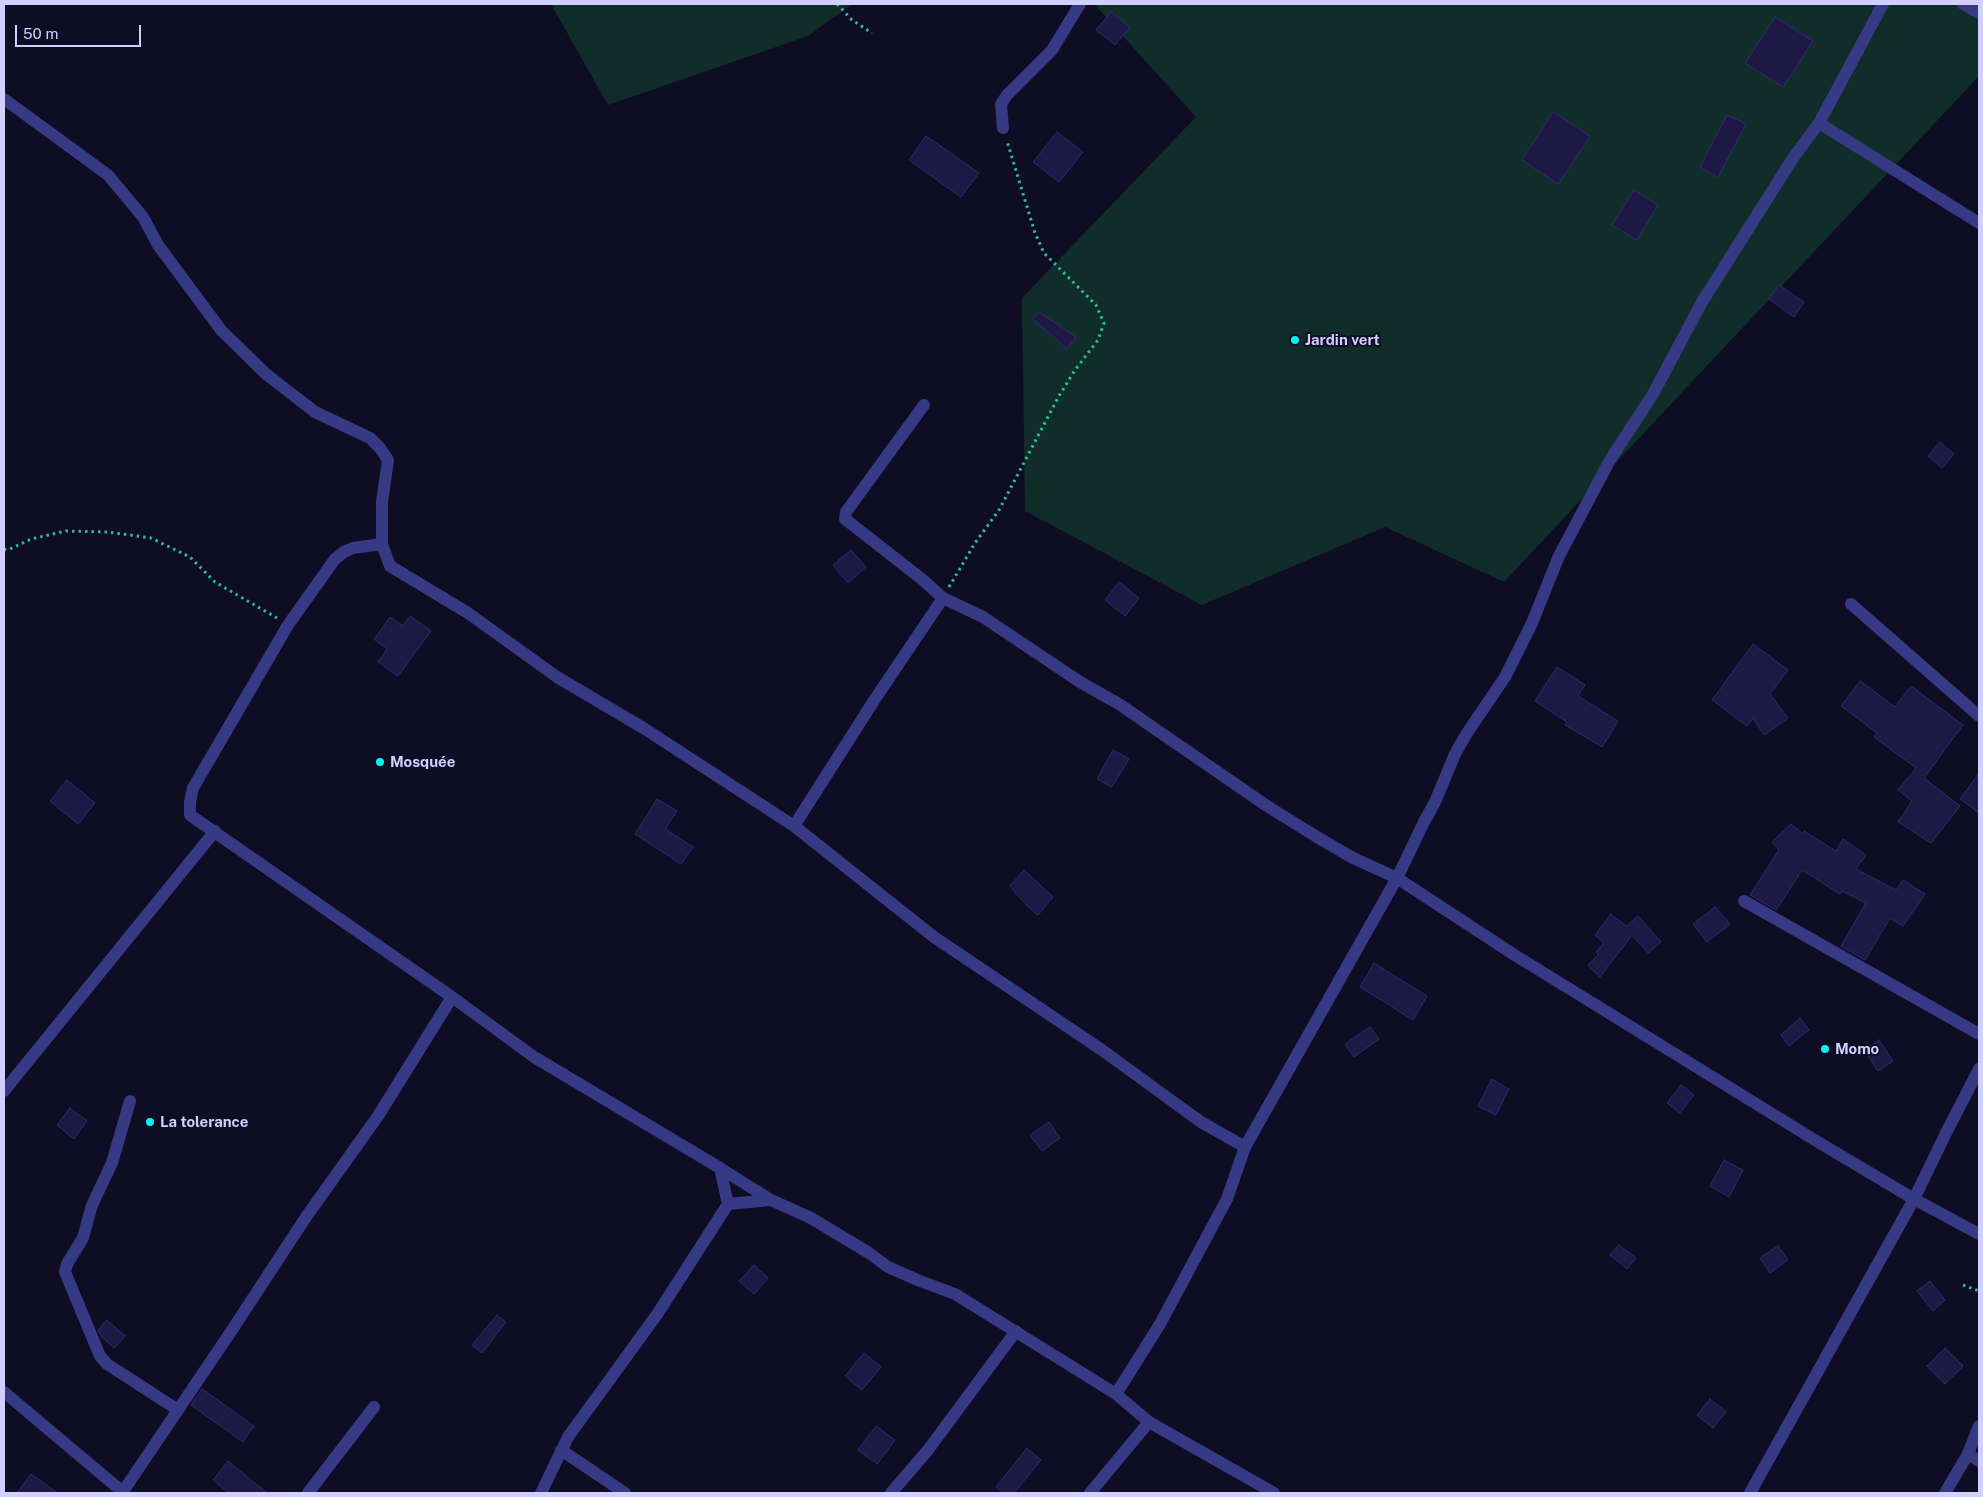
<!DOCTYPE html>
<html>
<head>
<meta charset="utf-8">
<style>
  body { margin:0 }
  #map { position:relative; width:1983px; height:1497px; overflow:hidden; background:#0f0d23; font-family:"Public Sans",sans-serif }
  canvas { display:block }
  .frame { position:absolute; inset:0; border:5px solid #d1cfff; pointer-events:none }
  .scale { position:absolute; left:15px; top:25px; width:126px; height:22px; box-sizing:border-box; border:2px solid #d1cfff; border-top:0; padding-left:6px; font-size:15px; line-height:18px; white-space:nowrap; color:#d1cfff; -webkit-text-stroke:4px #0f0d23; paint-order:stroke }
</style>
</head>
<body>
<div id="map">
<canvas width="1983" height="1497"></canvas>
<div class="frame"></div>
<div class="scale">50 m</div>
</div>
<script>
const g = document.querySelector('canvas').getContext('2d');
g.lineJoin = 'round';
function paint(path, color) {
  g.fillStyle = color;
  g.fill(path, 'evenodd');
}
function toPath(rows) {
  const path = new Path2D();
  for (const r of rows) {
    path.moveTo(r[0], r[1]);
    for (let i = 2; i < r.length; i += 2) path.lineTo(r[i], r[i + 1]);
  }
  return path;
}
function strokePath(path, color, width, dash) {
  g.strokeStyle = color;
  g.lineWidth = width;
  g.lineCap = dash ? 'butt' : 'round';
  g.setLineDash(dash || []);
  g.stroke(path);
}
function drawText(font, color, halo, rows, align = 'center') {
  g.font = font + ' "Public Sans",sans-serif';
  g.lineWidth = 4;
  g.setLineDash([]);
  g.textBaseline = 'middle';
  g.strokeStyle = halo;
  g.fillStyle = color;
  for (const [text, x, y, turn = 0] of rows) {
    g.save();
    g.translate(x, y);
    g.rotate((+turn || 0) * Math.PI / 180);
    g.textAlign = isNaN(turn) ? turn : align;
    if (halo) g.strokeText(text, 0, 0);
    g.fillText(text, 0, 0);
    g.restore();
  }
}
paint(toPath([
  [551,4,852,4,808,36,608,105],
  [1094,4,1979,4,1979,76,1504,582,1385,527,1202,605,1025,511,1022,298,1196,117]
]), '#102d2a');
const building = toPath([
  [1111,12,1130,27,1115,45,1096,30,1111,12],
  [1775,17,1813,41,1783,87,1745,63,1775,17],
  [1553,112,1590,136,1558,184,1522,160,1553,112],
  [1727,115,1746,124,1718,177,1700,167,1727,115],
  [1057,132,1083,152,1059,182,1033,162,1057,132],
  [926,136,979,173,961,197,909,160,926,136],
  [1634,190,1658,205,1637,240,1612,225,1634,190],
  [1779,285,1804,302,1794,317,1769,299,1779,285],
  [1039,312,1076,337,1067,349,1033,319,1039,312],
  [1940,442,1954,454,1942,468,1928,456,1940,442],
  [851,550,866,567,848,583,833,565,851,550],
  [1119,582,1139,598,1125,616,1105,600,1119,582],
  [410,616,431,631,398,676,378,662,387,649,374,639,390,617,403,626,410,616],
  [1753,644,1788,670,1770,694,1788,718,1764,735,1753,718,1747,726,1712,700,1753,644],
  [1557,667,1585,685,1578,696,1618,721,1602,747,1565,725,1567,722,1535,701,1557,667],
  [1860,681,1895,707,1911,686,1963,725,1924,778,1960,806,1931,843,1898,822,1912,801,1898,790,1916,768,1874,737,1877,733,1841,706,1860,681],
  [1113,750,1129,759,1112,787,1097,779,1113,750],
  [1979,773,1979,813,1960,799,1979,773],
  [67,780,95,803,78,824,50,801,67,780],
  [657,799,677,811,665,829,693,847,681,864,635,834,657,799],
  [1791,824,1803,834,1804,831,1836,851,1843,839,1866,855,1856,869,1896,890,1903,880,1925,894,1903,926,1890,918,1865,960,1841,946,1866,903,1842,891,1840,894,1802,870,1776,910,1750,895,1779,850,1772,842,1791,824],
  [1024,870,1053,897,1038,915,1026,905,1010,886,1024,870],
  [1715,907,1730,924,1707,942,1693,924,1715,907],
  [1611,914,1626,926,1638,916,1661,942,1648,953,1632,935,1600,977,1588,965,1599,954,1596,952,1604,943,1595,935,1611,914],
  [1374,963,1427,996,1413,1020,1360,987,1374,963],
  [1800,1018,1809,1030,1789,1046,1781,1035,1800,1018],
  [1370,1027,1379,1039,1354,1057,1345,1044,1370,1027],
  [1879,1040,1893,1061,1878,1071,1864,1050,1879,1040],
  [1492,1079,1509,1089,1496,1115,1478,1106,1492,1079],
  [1681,1085,1694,1095,1680,1113,1667,1103,1681,1085],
  [70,1108,87,1121,74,1139,57,1125,70,1108],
  [1049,1122,1060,1138,1042,1151,1030,1135,1049,1122],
  [1724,1160,1743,1170,1729,1197,1710,1186,1724,1160],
  [1619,1245,1636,1258,1627,1269,1610,1255,1619,1245],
  [1778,1246,1788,1260,1770,1273,1760,1258,1778,1246],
  [754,1265,768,1278,754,1294,739,1281,754,1265],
  [1930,1281,1945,1300,1933,1311,1917,1291,1930,1281],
  [497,1315,506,1322,482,1353,472,1345,497,1315],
  [107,1320,125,1336,114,1348,101,1336,98,1330,107,1320],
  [1945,1348,1963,1366,1945,1384,1927,1366,1945,1348],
  [864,1353,881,1367,862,1390,845,1376,864,1353],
  [202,1389,254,1426,243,1442,191,1405,202,1389],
  [1710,1399,1726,1412,1713,1428,1697,1415,1710,1399],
  [876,1426,895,1440,877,1464,858,1450,876,1426],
  [1027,1448,1041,1460,1014,1493,1003,1493,996,1487,1027,1448],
  [228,1461,267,1493,229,1493,213,1480,228,1461],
  [31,1474,58,1493,17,1493,31,1474]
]);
paint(building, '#1e1845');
strokePath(building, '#322972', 1);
strokePath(toPath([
  [837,4,852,20,872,33],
  [4,549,8,550,31,539,66,531,108,532,151,538,190,557,215,582,277,618],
  [949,587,975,543,999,510,1059,396,1075,370,1098,340,1104,323,1096,305,1044,253,1035,233,1007,141],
  [1963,1285,1979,1291]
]), '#29b9a5', 3, [2.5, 4]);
strokePath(toPath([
  [1963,4,1979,13],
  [4,99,108,175,143,217,158,245,221,330,266,374,315,412,370,438,380,448,388,460,382,502,382,544,390,566,468,613,557,677,645,729,794,826,934,937,1102,1050,1201,1122,1245,1147],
  [1819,123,1979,223],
  [1003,128,1001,104,1007,95,1052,50,1080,4],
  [924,405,846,512,845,519,923,580,943,598,983,617,1080,682,1119,704,1267,806,1317,837,1353,858,1397,878,1513,954,1818,1142,1914,1199,1979,1234],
  [382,544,353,548,344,552,335,559,288,625,193,788,190,802,190,815,452,997,534,1057,720,1168,771,1200,811,1218,869,1253,888,1267,920,1281,955,1294,1116,1394,1149,1422,1274,1493],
  [1851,604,1979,716],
  [794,826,875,699,943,598],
  [1744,901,1979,1034],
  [4,1091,215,831],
  [130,1101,112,1163,92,1205,83,1238,67,1264,65,1272,100,1356,107,1364,178,1410],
  [728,1204,771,1200],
  [4,1392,124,1493],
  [1116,1394,1160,1324,1227,1199,1245,1147,1397,878,1424,822,1435,802,1455,754,1467,733,1505,677,1532,623,1559,556,1610,460,1653,394,1702,302,1793,158,1819,123,1883,4],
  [561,1450,625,1493],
  [1968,1454,1979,1461],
  [122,1493,232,1330,306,1217,378,1116,452,997],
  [308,1493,374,1407],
  [541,1493,568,1437,658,1313,728,1204,720,1168],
  [891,1493,928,1450,1016,1331],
  [1090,1493,1149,1422],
  [1750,1493,1914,1199,1946,1133,1979,1069],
  [1945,1493,1968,1454,1979,1426]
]), '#363984', 12);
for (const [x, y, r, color] of [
  [1295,340,5,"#00f5fa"],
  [380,762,5,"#00f5fa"],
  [1825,1049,5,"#00f5fa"],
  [150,1122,5,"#00f5fa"]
]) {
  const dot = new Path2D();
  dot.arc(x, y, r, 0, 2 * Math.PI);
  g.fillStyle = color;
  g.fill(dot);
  strokePath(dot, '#0f0d23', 2);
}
drawText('bold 15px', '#d1cfff', '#0f0d23', [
  ["Jardin vert",1305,340],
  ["Mosquée",390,762],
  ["Momo",1835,1049],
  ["La tolerance",160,1122]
], 'left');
</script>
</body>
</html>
